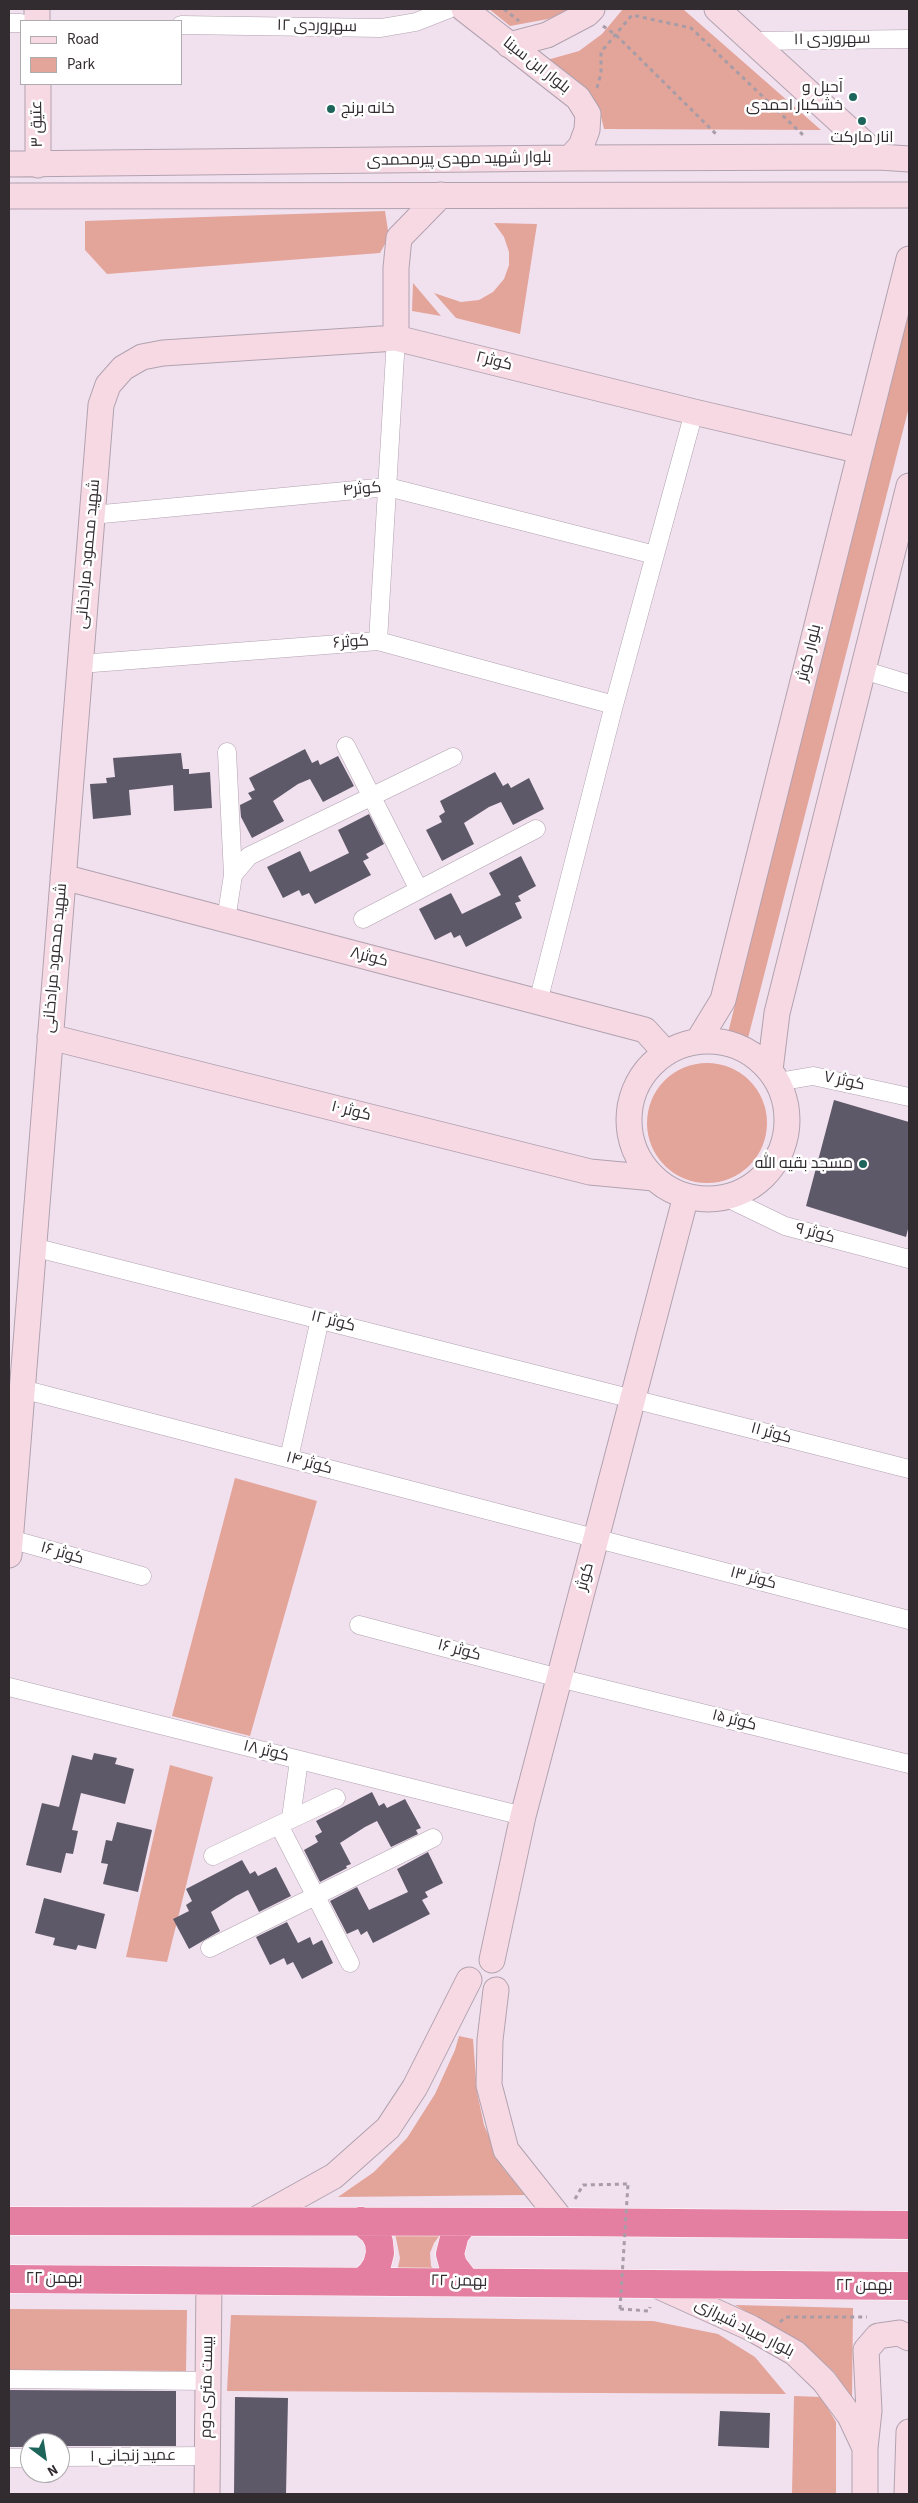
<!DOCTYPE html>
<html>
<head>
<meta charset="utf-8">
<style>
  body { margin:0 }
  #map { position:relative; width:918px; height:2503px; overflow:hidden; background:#f1e1ef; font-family:"Source Sans 3",sans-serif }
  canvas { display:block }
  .frame { position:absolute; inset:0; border:10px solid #322c31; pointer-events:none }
  .legend { position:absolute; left:20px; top:20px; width:162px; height:65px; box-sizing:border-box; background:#fff; border:1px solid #adabad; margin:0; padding:6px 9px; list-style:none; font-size:15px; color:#322c31 }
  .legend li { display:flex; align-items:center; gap:10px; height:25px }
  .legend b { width:25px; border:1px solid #adabad }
  .north { position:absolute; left:20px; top:2433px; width:50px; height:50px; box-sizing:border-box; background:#fff; border:1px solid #adabad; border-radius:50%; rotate:149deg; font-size:14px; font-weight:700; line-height:20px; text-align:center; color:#322c31 }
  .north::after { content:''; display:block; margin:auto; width:18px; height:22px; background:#1d655b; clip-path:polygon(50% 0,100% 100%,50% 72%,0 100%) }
</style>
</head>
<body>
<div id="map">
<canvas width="918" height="2503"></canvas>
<div class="frame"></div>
<ul class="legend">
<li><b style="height:6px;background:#f7d9e3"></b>Road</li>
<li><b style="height:14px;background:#e3a49a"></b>Park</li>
</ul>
<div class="north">N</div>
</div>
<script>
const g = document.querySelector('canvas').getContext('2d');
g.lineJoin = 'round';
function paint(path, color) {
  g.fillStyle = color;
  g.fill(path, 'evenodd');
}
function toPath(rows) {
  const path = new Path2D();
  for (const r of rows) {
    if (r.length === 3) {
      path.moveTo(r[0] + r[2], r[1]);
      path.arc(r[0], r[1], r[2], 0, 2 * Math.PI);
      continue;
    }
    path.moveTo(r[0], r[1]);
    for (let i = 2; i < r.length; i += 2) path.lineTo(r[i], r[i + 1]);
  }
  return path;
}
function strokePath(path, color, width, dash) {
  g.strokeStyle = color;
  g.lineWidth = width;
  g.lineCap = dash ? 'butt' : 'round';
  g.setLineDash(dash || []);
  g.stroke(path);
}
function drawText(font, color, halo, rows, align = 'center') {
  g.font = font + ' "Source Sans 3",Cairo,sans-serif';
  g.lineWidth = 5;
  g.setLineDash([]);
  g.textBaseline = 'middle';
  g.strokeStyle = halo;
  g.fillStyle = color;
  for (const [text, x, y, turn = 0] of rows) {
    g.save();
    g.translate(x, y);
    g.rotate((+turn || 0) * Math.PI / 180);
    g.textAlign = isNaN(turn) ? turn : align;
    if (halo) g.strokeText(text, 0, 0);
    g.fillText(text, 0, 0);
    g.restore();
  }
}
paint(toPath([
  [489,9,571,9,548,19,510,26],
  [623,9,683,9,821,130,604,129,599,108,590,95,547,60,579,51,602,34],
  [385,211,389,237,380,253,107,274,85,250,85,221],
  [494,223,537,224,520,334,456,318,434,293,461,302,479,300,493,292,504,279,509,265,509,252,504,237],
  [413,283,441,316,412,311],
  [909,302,909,407,748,1038,728,1033],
  [707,1123,60],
  [235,1478,317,1501,250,1736,172,1716],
  [170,1765,213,1777,167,1962,126,1957],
  [459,2036,473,2039,477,2092,484,2125,503,2168,525,2195,338,2197,374,2172,407,2138,435,2094,455,2050],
  [395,2233,440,2235,434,2243,430,2253,431,2266,437,2273,397,2272,400,2258],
  [735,2305,853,2308,852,2399,835,2373,806,2346],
  [9,2309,187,2310,186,2371,9,2370],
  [231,2315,653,2321,718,2334,755,2357,786,2394,227,2391],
  [794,2396,821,2397,836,2422,836,2494,792,2494]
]), '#e3a49a');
paint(toPath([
  [305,749,312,763,318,760,320,765,338,756,354,786,323,802,310,779,298,784,273,801,284,821,252,838,241,817,240,805,252,799,248,793,255,790,249,778],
  [181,753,183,769,189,769,189,774,210,772,212,808,174,811,173,785,129,790,131,815,93,819,90,784,107,783,106,778,115,777,113,758],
  [495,772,503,786,508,783,511,788,529,778,544,809,513,825,501,802,489,807,464,823,474,844,442,861,426,830,442,822,439,816,445,812,440,801],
  [369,814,384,844,366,854,369,858,363,861,371,875,315,904,309,893,302,896,299,890,283,898,267,867,300,851,310,872,349,853,338,830],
  [521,856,536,886,518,896,521,901,515,903,522,918,466,947,460,935,454,938,451,932,435,940,419,909,451,893,462,914,501,895,489,873],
  [834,1100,909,1122,909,1225,906,1237,806,1206],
  [94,1753,117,1758,115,1764,134,1769,125,1804,81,1793,72,1830,78,1831,73,1854,66,1853,61,1873,26,1865,42,1803,59,1807,72,1755,92,1760],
  [372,1792,379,1806,384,1803,387,1808,405,1799,421,1828,416,1830,418,1834,391,1847,377,1821,365,1827,340,1843,351,1864,346,1866,347,1868,320,1882,304,1850,318,1842,315,1836,322,1832,316,1821],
  [117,1822,152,1830,138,1892,103,1884,108,1864,101,1863,106,1840,112,1841],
  [428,1852,443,1883,425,1892,428,1897,422,1900,430,1914,373,1943,367,1931,361,1935,358,1929,347,1934,330,1901,357,1887,369,1910,408,1892,397,1869],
  [242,1860,250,1874,255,1871,258,1876,276,1867,291,1896,259,1912,248,1890,236,1896,211,1912,220,1931,189,1949,173,1919,189,1911,186,1905,192,1901,186,1889],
  [44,1898,105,1914,96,1949,78,1945,76,1950,53,1945,55,1938,35,1933],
  [287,1922,298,1943,310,1937,313,1945,322,1940,333,1963,302,1979,293,1962,287,1965,284,1958,270,1965,256,1937],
  [9,2390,176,2391,176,2446,60,2446,60,2443,30,2443,30,2447,9,2447],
  [235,2397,288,2398,286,2494,234,2494],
  [720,2411,770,2413,769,2448,718,2446]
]), '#5e5968');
const street = toPath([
  [9,23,21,23],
  [181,25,381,28,416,22,449,9],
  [754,41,909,39],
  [92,515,388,487,655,555],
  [378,641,396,338],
  [80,664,378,641,614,705],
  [863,670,909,684],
  [346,746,419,890],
  [227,752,233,875],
  [363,919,536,829],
  [226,920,233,875,249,856,453,757],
  [538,1002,614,705,694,412],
  [778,1082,813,1076,909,1097],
  [725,1197,785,1226,909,1259],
  [33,1247,909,1469],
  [22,1389,909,1620],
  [289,1458,320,1319],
  [10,1539,142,1576],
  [359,1625,559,1678,909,1764],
  [9,1687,523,1816],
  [291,1818,299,1760],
  [279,1825,350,1963],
  [213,1856,336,1798],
  [210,1948,433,1838],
  [9,2379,208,2381],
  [60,2457,207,2456],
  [9,2458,30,2458]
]);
const secondary = toPath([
  [37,9,37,21],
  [464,9,578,98,588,114,587,130,581,146,570,158],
  [717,9,879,157],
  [509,45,547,35,587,14,592,9],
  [38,84,38,165],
  [9,164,570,158,879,157,909,159],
  [9,196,909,195],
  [396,338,396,268,399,238,441,195],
  [63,877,645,1030,666,1053],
  [50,1037,590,1172,654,1178],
  [708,1120,79],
  [698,1041,723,1000,909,259],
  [770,1070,777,1013,909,486],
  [9,1555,101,405,108,385,123,368,142,357,163,353,396,338,694,412,861,451],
  [492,1960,523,1816,686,1196],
  [496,1990,490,2040,489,2085,506,2150,563,2222],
  [255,2220,334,2176,388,2128,415,2087,469,1980],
  [654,2284,751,2328,795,2353,824,2381,850,2416,865,2448,865,2494],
  [865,2448,869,2411,866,2350,878,2336,899,2333,909,2338],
  [207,2494,209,2280],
  [907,2494,909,2432]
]);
const highway = toPath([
  [9,2221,563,2222,909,2225],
  [361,2221,374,2232,379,2242,380,2253,377,2265,371,2274,363,2281],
  [465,2222,455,2234,450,2254,453,2265,466,2282],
  [9,2279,909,2286]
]);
strokePath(street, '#b1a2af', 19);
strokePath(secondary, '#b1a2af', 27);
strokePath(highway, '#fff', 29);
strokePath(toPath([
  [504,9,519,21],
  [603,26,617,36,717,135],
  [597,88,601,73,601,52,632,15,691,28,804,136],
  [575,2199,583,2185,628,2184],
  [620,2309,649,2311,650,2307],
  [780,2322,786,2317,867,2317]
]), '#a89ca6', 3, [4, 4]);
strokePath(street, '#fff', 18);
strokePath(secondary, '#f7d9e3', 25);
strokePath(highway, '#e57fa1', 28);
strokePath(toPath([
  [620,2309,628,2184]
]), '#a89ca6', 3, [4, 4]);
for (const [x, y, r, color] of [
  [853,97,5,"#1d655b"],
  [331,109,5,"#1d655b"],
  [862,121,5,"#1d655b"],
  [863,1164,5,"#1d655b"]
]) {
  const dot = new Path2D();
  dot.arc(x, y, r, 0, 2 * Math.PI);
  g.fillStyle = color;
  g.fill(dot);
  strokePath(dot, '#fff', 2);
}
drawText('16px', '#322c31', '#fff', [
  ["سهروردی ۱۲",317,27,1],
  ["سهروردی ١١",832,40,-1],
  ["بلوار ابن سینا",536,66,38],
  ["عتیق ۳",38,124,-91],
  ["بلوار شهید مهدی پیرمحمدی",459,160,-1],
  ["کوثر۲",494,362,14],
  ["کوثر۴",362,490,-5],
  ["شهید محمود مرادخانی",89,554,-85],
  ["کوثر۶",351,643,-4],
  ["بلوار کوثر",810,653,-76],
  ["شهید محمود مرادخانی",56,958,-85],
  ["کوثر۸",369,958,15],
  ["کوثر ۷",844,1082,12],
  ["کوثر ۱۰",351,1112,14],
  ["کوثر ۹",815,1234,15],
  ["کوثر ۱۲",333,1322,14],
  ["کوثر ۱۱",771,1434,15],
  ["کوثر ۱۴",309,1464,15],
  ["کوثر ۱۶",62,1554,16],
  ["کوثر",586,1577,-75],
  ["کوثر ۱۳",753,1579,15],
  ["کوثر ۱۶",459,1651,15],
  ["۱۵ کوثر",734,1721,14],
  ["کوثر ۱۸",266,1752,14],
  ["۲۲ بهمن",54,2279],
  ["۲۲ بهمن",459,2282,1],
  ["۲۲ بهمن",864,2286],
  ["بلوار صیاد شیرازی",744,2329,27],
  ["بیست متری دوم",208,2387,-89],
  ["عمید زنجانی ۱",133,2457,-1]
]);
drawText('16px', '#322c31', '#fff', [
  ["آحیل و",843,88],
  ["خشکبار احمدی",843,106],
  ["خانه برنج",341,109,"left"],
  ["انار مارکت",862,138,"center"],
  ["مسجد بقیه الله",853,1164]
], 'right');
</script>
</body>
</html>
